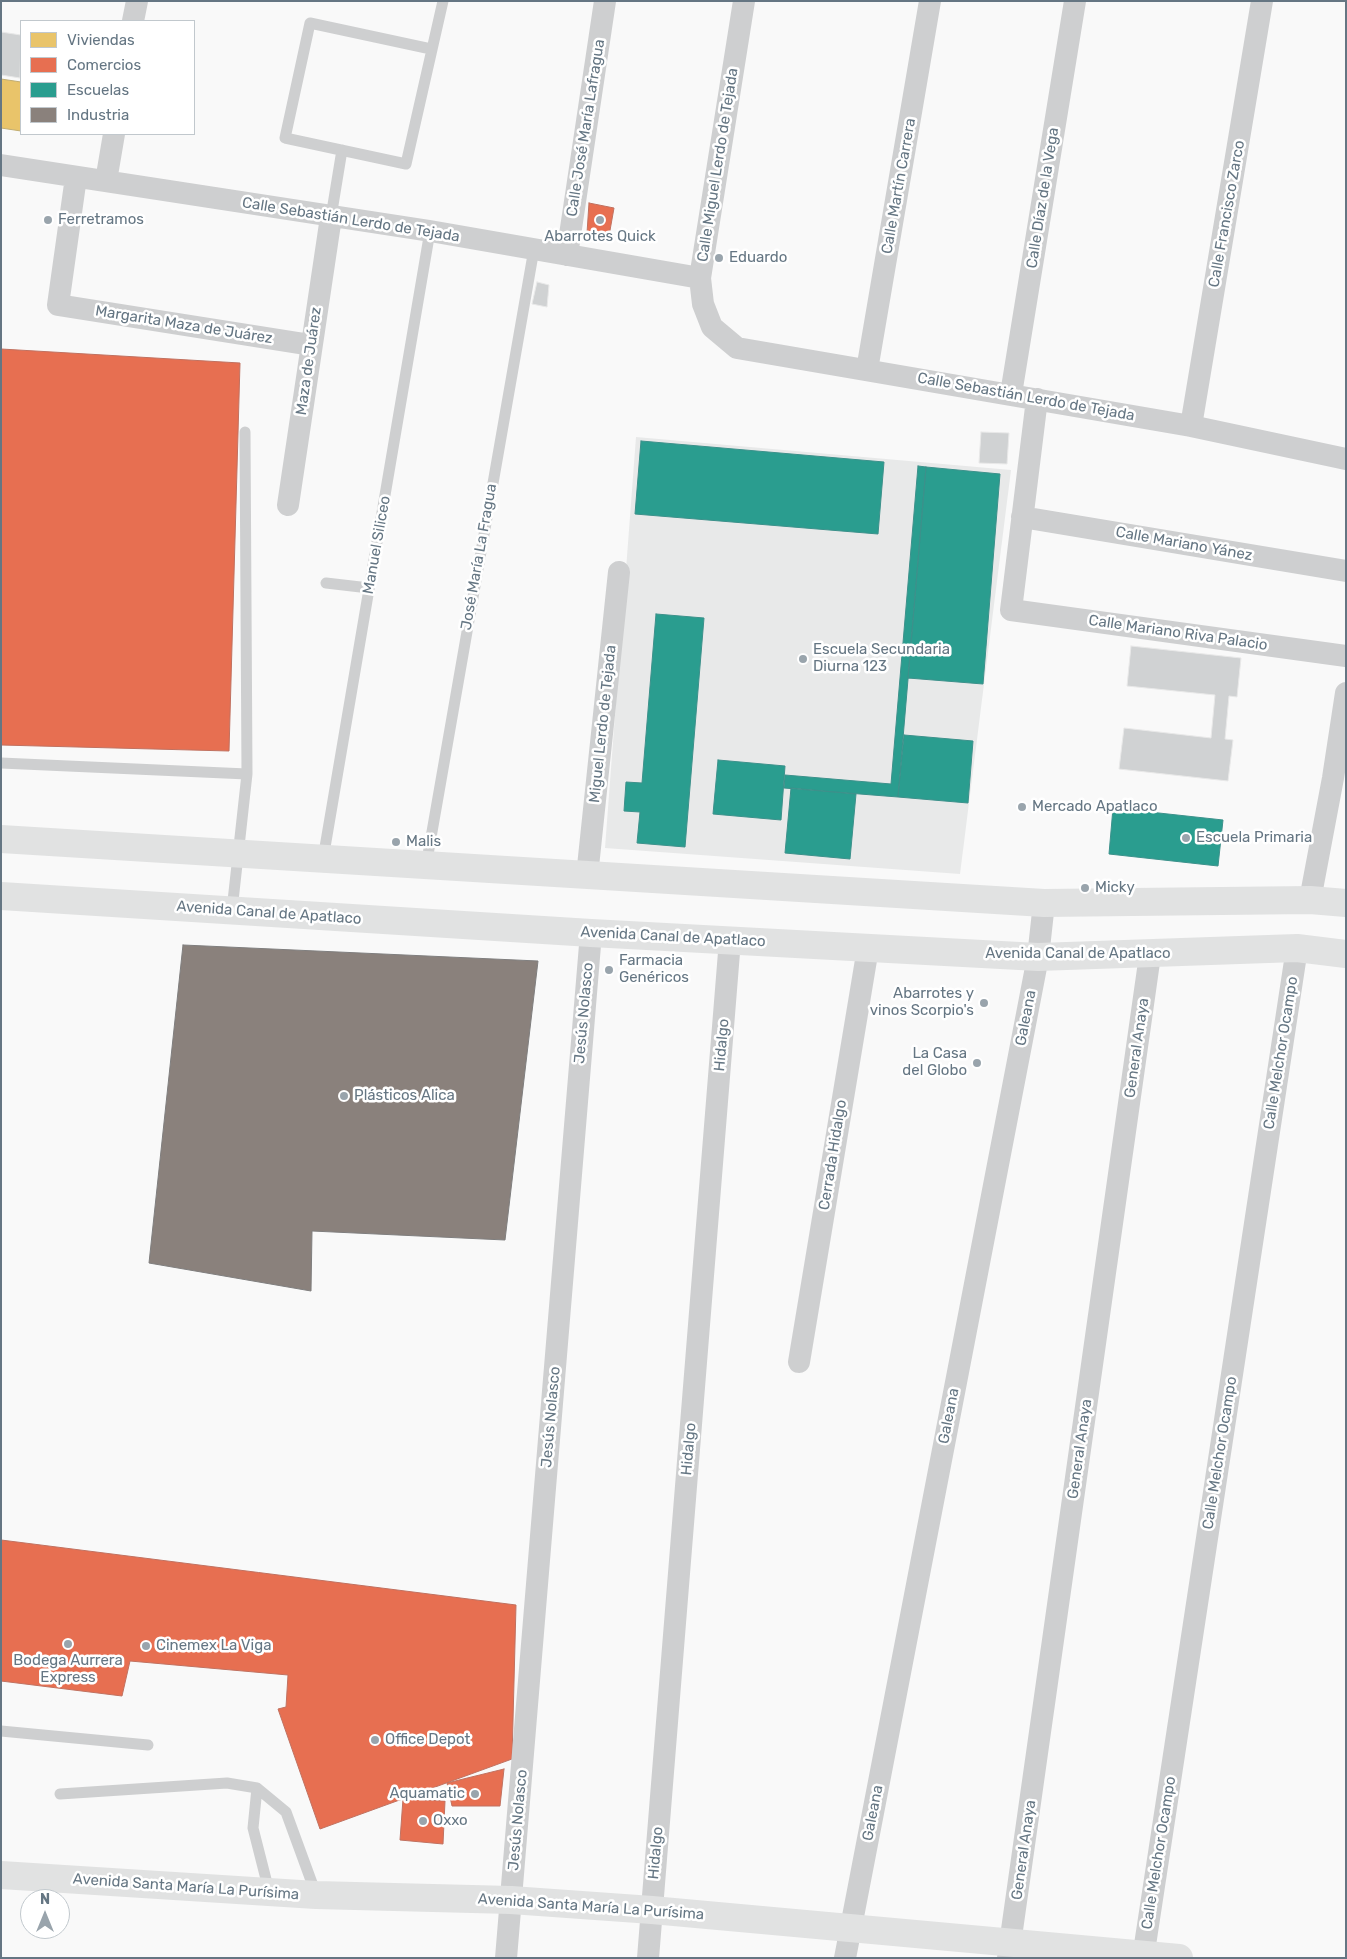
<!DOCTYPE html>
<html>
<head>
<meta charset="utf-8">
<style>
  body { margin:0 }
  #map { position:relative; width:1347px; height:1959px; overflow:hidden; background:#f9f9f9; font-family:Rubik,sans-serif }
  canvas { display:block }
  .frame { position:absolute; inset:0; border:2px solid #657683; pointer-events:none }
  .legend { position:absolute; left:20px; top:20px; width:175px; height:115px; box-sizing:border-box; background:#fff; border:1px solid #c1c8cd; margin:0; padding:6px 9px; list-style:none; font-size:15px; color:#657683 }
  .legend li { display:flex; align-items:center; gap:10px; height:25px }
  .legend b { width:25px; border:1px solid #c1c8cd }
  .north { position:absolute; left:20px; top:1889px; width:50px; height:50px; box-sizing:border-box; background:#fff; border:1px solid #c1c8cd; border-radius:50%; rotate:0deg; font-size:14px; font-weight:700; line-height:20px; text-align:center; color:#657683 }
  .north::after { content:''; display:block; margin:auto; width:18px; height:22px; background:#99a4ac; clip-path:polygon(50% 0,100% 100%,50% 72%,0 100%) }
</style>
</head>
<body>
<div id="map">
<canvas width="1347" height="1959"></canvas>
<div class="frame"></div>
<ul class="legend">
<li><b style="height:14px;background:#e9c46a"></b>Viviendas</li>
<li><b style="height:14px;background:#e76f51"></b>Comercios</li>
<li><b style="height:14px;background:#2a9d8f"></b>Escuelas</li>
<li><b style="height:14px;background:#8a817c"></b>Industria</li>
</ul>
<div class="north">N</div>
</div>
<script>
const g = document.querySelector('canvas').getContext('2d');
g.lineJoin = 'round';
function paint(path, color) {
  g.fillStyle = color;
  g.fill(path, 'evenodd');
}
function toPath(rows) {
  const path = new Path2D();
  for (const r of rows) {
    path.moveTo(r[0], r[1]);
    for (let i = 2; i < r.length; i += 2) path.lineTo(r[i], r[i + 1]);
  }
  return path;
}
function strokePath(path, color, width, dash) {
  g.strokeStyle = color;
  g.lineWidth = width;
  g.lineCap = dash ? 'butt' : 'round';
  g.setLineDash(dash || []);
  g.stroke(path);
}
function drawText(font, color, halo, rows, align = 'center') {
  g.font = font + ' Rubik,sans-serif';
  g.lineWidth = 5;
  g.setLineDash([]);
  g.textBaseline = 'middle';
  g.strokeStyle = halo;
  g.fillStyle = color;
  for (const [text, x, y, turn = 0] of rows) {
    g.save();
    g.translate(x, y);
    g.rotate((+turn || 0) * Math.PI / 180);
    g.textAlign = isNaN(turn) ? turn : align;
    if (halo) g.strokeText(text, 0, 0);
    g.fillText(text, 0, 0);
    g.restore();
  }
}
paint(toPath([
  [636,437,1011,470,960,874,605,848]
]), '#e8e9e9');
const homes = toPath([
  [1,79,21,82,21,131,1,128,1,79]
]);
paint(homes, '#e9c46a');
strokePath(homes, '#c1ad72', 1);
const shops = toPath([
  [589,203,614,208,609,236,587,233,589,203],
  [1,349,240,363,229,751,1,745,1,349],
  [1,1540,516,1605,512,1759,320,1829,278,1709,286,1707,288,1675,130,1661,122,1696,1,1681,1,1540],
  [504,1769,500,1806,452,1806,447,1783,504,1769],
  [403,1799,445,1801,443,1844,400,1840,403,1799]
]);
paint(shops, '#e76f51');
strokePath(shops, '#c07160', 1);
const schools = toPath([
  [641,441,884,462,878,534,635,514,641,441],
  [918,466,926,467,898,797,784,788,785,775,891,784,918,466],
  [926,467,1000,474,983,684,908,678,926,467],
  [656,614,704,618,685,847,637,843,640,812,624,811,626,782,642,783,656,614],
  [904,735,973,741,968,803,898,797,904,735],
  [718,760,785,766,781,820,713,814,718,760],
  [791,788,856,794,850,859,785,853,791,788],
  [1113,808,1223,820,1218,866,1109,854,1113,808]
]);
paint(schools, '#2a9d8f');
strokePath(schools, '#3c918b', 1);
const industry = toPath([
  [183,945,538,961,505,1240,312,1231,311,1291,149,1263,183,945]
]);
paint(industry, '#8a817c');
strokePath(industry, '#7f7e7e', 1);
const building = toPath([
  [1,32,21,35,20,78,1,75,1,32],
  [537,282,549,285,547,307,532,304,537,282],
  [981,432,1009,433,1007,464,979,463,981,432],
  [1131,646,1241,658,1237,697,1229,696,1225,739,1233,740,1228,781,1119,769,1124,728,1211,738,1215,695,1127,686,1131,646]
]);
paint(building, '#d0d2d3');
strokePath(building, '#e8e8e8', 1);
strokePath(toPath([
  [431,49,310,23,285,138,406,164,443,1],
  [331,217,342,150],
  [326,583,369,588],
  [1,763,247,774],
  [323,859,430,231],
  [426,866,534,249],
  [232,910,247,774,245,432],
  [1,1731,148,1745],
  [257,1788,253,1828,269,1891],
  [60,1794,227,1783,257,1788,286,1812,316,1894]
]), '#cecfd0', 11);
strokePath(toPath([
  [744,1,700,278,703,304,712,327,737,348,1191,426,1346,459],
  [133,21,137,1],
  [1,165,430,231,700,278],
  [76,177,58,305,311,345],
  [106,181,114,134],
  [567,255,605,1],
  [867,370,930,1],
  [1011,394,1075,1],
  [1037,399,1011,610,1346,656],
  [1191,426,1262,1],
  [288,505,331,217],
  [1022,517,1346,571],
  [587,876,619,572],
  [1310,900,1333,778,1346,693],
  [799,1362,868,948],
  [506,1958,591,933],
  [648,1958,730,940],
  [845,1958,1038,957,1044,903],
  [1008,1958,1150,955],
  [1143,1958,1297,948]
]), '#cecfd0', 22);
strokePath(toPath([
  [1,839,1044,903,1310,900,1346,903],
  [1,896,591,933,1038,957,1297,948,1346,954]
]), '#e1e2e2', 28);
strokePath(toPath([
  [1,1875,316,1895,511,1900,652,1910,1179,1958]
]), '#e1e2e2', 28);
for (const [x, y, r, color] of [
  [48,220,5,"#99a4ac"],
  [600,220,5,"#99a4ac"],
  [719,258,5,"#99a4ac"],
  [803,659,5,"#99a4ac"],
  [1022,807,5,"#99a4ac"],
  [1186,838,5,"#99a4ac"],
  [396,842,5,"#99a4ac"],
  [1085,888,5,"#99a4ac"],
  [609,970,5,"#99a4ac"],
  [984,1003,5,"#99a4ac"],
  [977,1063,5,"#99a4ac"],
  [344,1096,5,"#99a4ac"],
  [68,1644,5,"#99a4ac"],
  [146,1646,5,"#99a4ac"],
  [375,1740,5,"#99a4ac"],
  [475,1794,5,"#99a4ac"],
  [423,1821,5,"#99a4ac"]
]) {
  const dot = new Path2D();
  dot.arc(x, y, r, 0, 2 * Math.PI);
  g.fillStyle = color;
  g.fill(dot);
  strokePath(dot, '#fff', 2);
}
drawText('15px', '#657683', '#fff', [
  ["Calle José María Lafragua",586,128,-81],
  ["Calle Miguel Lerdo de Tejada",718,165,-81],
  ["Calle Martín Carrera",899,186,-80],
  ["Calle Díaz de la Vega",1043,198,-81],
  ["Calle Francisco Zarco",1227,214,-80],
  ["Calle Sebastián Lerdo de Tejada",351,220,9],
  ["Margarita Maza de Juárez",184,325,9],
  ["Maza de Juárez",309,361,-82],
  ["Calle Sebastián Lerdo de Tejada",1026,397,10],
  ["Calle Mariano Yánez",1184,544,10],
  ["Manuel Siliceo",377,545,-80],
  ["José María La Fragua",479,557,-80],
  ["Calle Mariano Riva Palacio",1178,633,8],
  ["Miguel Lerdo de Tejada",603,724,-84],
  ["Avenida Canal de Apatlaco",269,913,4],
  ["Avenida Canal de Apatlaco",673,937,3],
  ["Avenida Canal de Apatlaco",1078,954],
  ["Jesús Nolasco",584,1013,-85],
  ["Galeana",1026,1018,-79],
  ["Hidalgo",722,1045,-85],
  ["General Anaya",1137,1048,-82],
  ["Calle Melchor Ocampo",1281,1053,-81],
  ["Cerrada Hidalgo",833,1155,-81],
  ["Galeana",949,1416,-79],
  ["Jesús Nolasco",551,1417,-85],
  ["Hidalgo",689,1449,-85],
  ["General Anaya",1080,1449,-82],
  ["Calle Melchor Ocampo",1220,1453,-81],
  ["Galeana",873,1813,-79],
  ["Jesús Nolasco",518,1820,-85],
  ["General Anaya",1024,1850,-82],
  ["Hidalgo",656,1853,-85],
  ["Calle Melchor Ocampo",1159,1853,-81],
  ["Avenida Santa María La Purísima",186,1887,4],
  ["Avenida Santa María La Purísima",591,1907,4]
]);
drawText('15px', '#657683', '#fff', [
  ["Ferretramos",58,220],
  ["Abarrotes Quick",600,237,"center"],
  ["Eduardo",729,258],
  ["Escuela Secundaria",813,650],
  ["Diurna 123",813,667],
  ["Mercado Apatlaco",1032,807],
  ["Escuela Primaria",1196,838],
  ["Malis",406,842],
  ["Micky",1095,888],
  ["Farmacia",619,961],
  ["Genéricos",619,978],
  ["Abarrotes y",974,994,"right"],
  ["vinos Scorpio's",974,1011,"right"],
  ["La Casa",967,1054,"right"],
  ["del Globo",967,1071,"right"],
  ["Plásticos Alica",354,1096],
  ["Cinemex La Viga",156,1646],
  ["Bodega Aurrera",68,1661,"center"],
  ["Express",68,1678,"center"],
  ["Office Depot",385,1740],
  ["Aquamatic",465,1794,"right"],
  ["Oxxo",433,1821]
], 'left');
</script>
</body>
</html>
